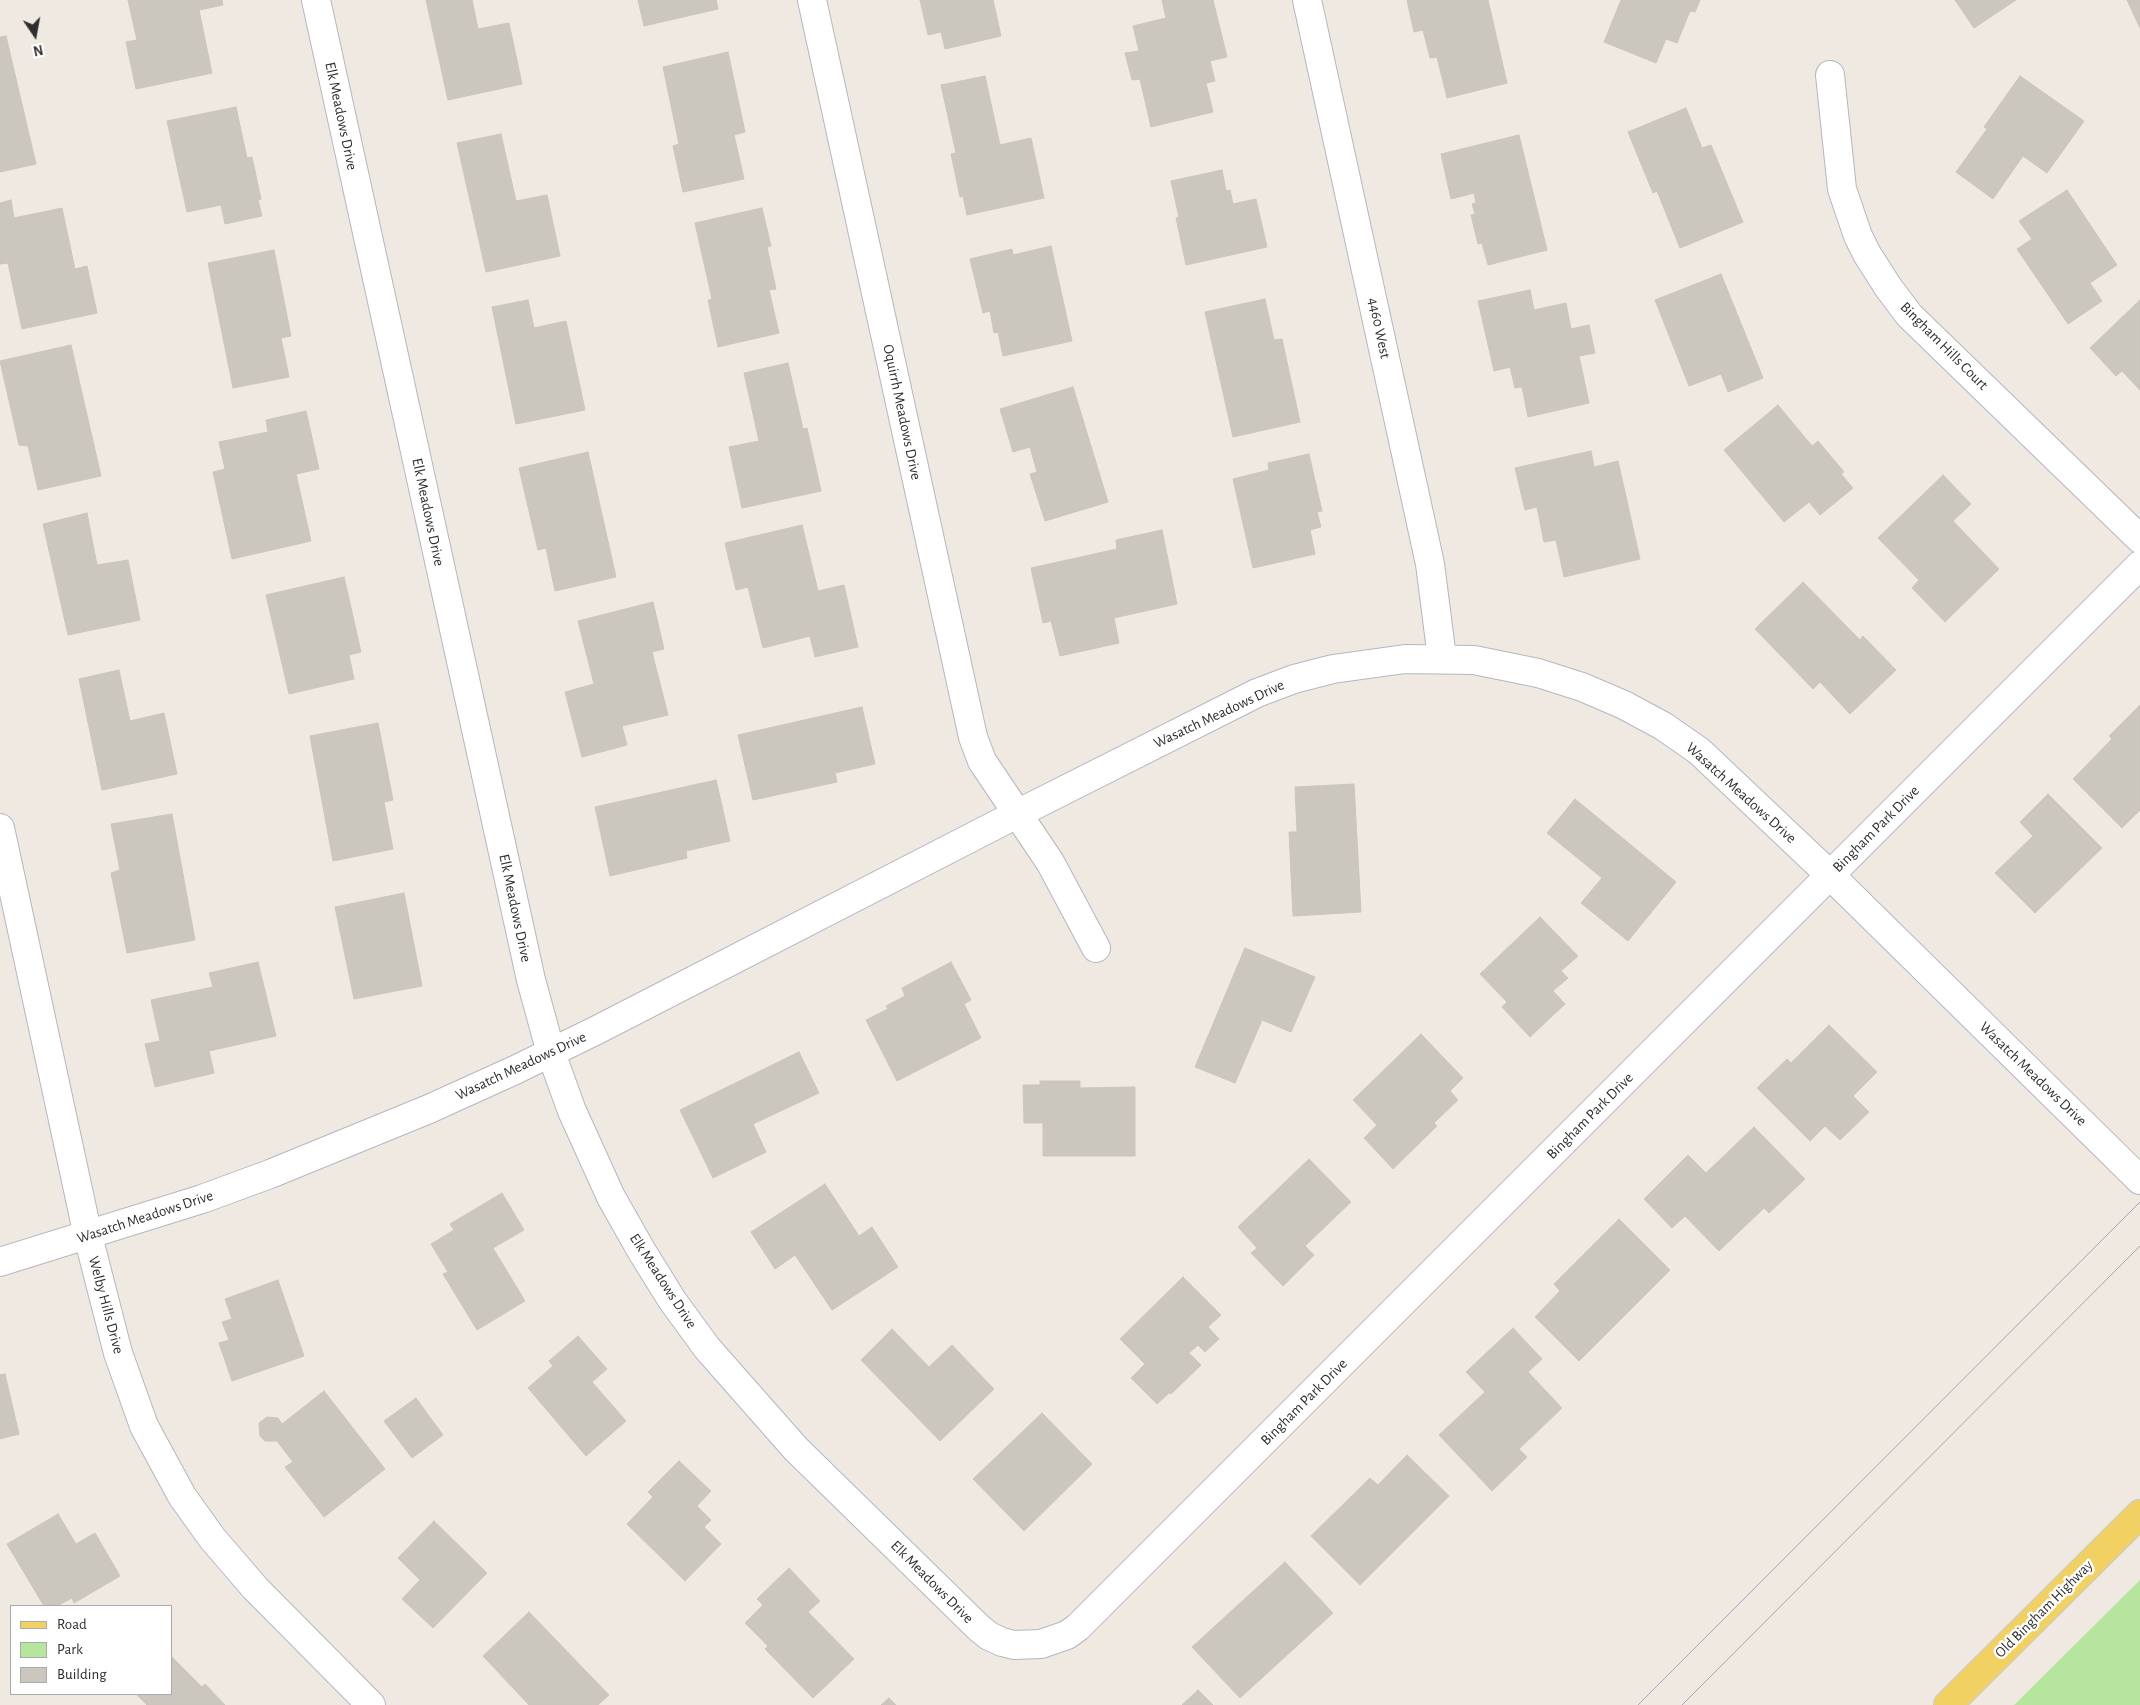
<!DOCTYPE html>
<html>
<head>
<meta charset="utf-8">
<style>
  body { margin:0 }
  #map { position:relative; width:2140px; height:1705px; overflow:hidden; background:#efe9e1; font-family:"Alegreya Sans",sans-serif }
  canvas { display:block }
  .legend { position:absolute; left:10px; top:1605px; width:162px; height:90px; box-sizing:border-box; background:#fff; border:1px solid #ababab; margin:0; padding:6px 9px; list-style:none; font-size:15px; color:#2e2e2e }
  .legend li { display:flex; align-items:center; gap:10px; height:25px }
  .legend b { width:25px; border:1px solid #ababab }
  .north { position:absolute; left:10px; top:10px; width:50px; height:50px; -webkit-text-stroke:4px #fff; paint-order:stroke; rotate:168deg; font-size:14px; font-weight:700; line-height:20px; text-align:center; color:#2e2e2e }
  .north::after { content:''; display:block; margin:auto; width:18px; height:22px; background:#2e2e2e; clip-path:polygon(50% 0,100% 100%,50% 72%,0 100%) }
</style>
</head>
<body>
<div id="map">
<canvas width="2140" height="1705"></canvas>
<ul class="legend">
<li><b style="height:6px;background:#f2d163"></b>Road</li>
<li><b style="height:14px;background:#b6e59e"></b>Park</li>
<li><b style="height:14px;background:#cbc7bf"></b>Building</li>
</ul>
<div class="north">N</div>
</div>
<script>
const g = document.querySelector('canvas').getContext('2d');
g.lineJoin = 'round';
function paint(path, color) {
  g.fillStyle = color;
  g.fill(path, 'evenodd');
}
function toPath(rows) {
  const path = new Path2D();
  for (const r of rows) {
    path.moveTo(r[0], r[1]);
    for (let i = 2; i < r.length; i += 2) path.lineTo(r[i], r[i + 1]);
  }
  return path;
}
function strokePath(path, color, width, dash) {
  g.strokeStyle = color;
  g.lineWidth = width;
  g.lineCap = dash ? 'butt' : 'round';
  g.setLineDash(dash || []);
  g.stroke(path);
}
function drawText(font, color, halo, rows, align = 'center') {
  g.font = font + ' "Alegreya Sans",sans-serif';
  g.lineWidth = 5;
  g.setLineDash([]);
  g.textBaseline = 'middle';
  g.strokeStyle = halo;
  g.fillStyle = color;
  for (const [text, x, y, turn = 0] of rows) {
    g.save();
    g.translate(x, y);
    g.rotate((+turn || 0) * Math.PI / 180);
    g.textAlign = isNaN(turn) ? turn : align;
    if (halo) g.strokeText(text, 0, 0);
    g.fillText(text, 0, 0);
    g.restore();
  }
}
paint(toPath([
  [2140,1580,2140,1705,2014,1705]
]), '#b6e59e');
const building = toPath([
  [128,0,222,0,223,5,199,10,212,73,136,89,126,42,137,40,128,0],
  [426,0,472,0,478,29,509,23,522,84,448,100,426,0],
  [638,0,716,0,718,9,644,26,638,0],
  [920,0,993,0,1001,36,945,49,941,32,928,35,920,0],
  [1162,0,1213,0,1227,57,1210,61,1215,81,1206,83,1213,112,1151,127,1140,79,1132,80,1125,53,1139,51,1133,26,1166,18,1162,0],
  [1407,0,1488,0,1507,83,1447,98,1437,57,1430,58,1423,30,1414,32,1407,0],
  [1621,0,1700,0,1695,12,1690,11,1677,43,1666,39,1656,63,1604,42,1621,0],
  [1955,0,2016,0,1974,28,1955,0],
  [2127,0,2140,0,2140,28,2127,0],
  [6,36,36,164,0,172,0,37,6,36],
  [728,52,745,132,734,135,744,179,683,192,673,146,679,144,663,67,728,52],
  [985,76,1000,145,1031,138,1044,198,967,215,963,196,960,197,951,154,956,153,941,85,985,76],
  [2020,76,2084,121,2047,173,2023,156,1993,199,1956,172,1987,129,1984,127,2020,76],
  [236,107,247,158,252,157,261,199,258,200,262,216,225,224,221,205,187,212,167,121,236,107],
  [1686,108,1702,148,1711,145,1743,222,1680,248,1657,191,1653,193,1628,132,1686,108],
  [501,134,516,201,547,195,560,256,486,272,457,143,501,134],
  [1519,135,1547,250,1488,265,1482,243,1478,244,1471,215,1475,214,1472,204,1476,203,1474,193,1451,199,1441,154,1519,135],
  [1222,170,1226,191,1230,190,1233,204,1256,199,1267,247,1186,265,1176,218,1179,217,1171,181,1222,170],
  [2067,190,2117,265,2090,283,2102,301,2068,324,2017,249,2032,239,2019,221,2067,190],
  [11,200,14,218,62,208,75,269,87,266,97,313,22,329,8,263,0,264,0,203,11,200],
  [762,208,771,246,767,247,776,289,769,290,779,333,718,347,708,300,712,299,695,223,762,208],
  [1051,246,1072,341,1003,356,998,332,994,333,990,311,983,313,970,259,1012,249,1013,255,1051,246],
  [274,250,291,336,281,338,289,377,233,388,208,263,274,250],
  [1721,274,1763,378,1728,392,1721,374,1689,386,1655,300,1721,274],
  [1530,290,1534,310,1566,303,1571,329,1589,325,1595,353,1579,356,1589,403,1528,417,1522,387,1515,388,1510,367,1494,371,1478,301,1530,290],
  [1265,299,1274,340,1282,339,1300,422,1233,437,1205,312,1265,299],
  [528,300,534,328,566,321,585,410,516,424,492,307,528,300],
  [2140,300,2140,390,2122,371,2116,376,2090,348,2140,300],
  [71,345,101,476,38,490,28,446,19,445,0,361,71,345],
  [788,363,803,429,807,428,821,491,742,508,729,447,759,441,744,373,788,363],
  [1073,387,1108,502,1045,521,1030,474,1037,472,1030,447,1013,452,1000,409,1073,387],
  [1778,405,1812,446,1818,441,1844,472,1841,474,1853,488,1820,515,1809,502,1784,522,1724,450,1778,405],
  [306,411,319,469,296,474,311,541,232,559,213,472,225,469,219,442,268,432,266,420,306,411],
  [1591,451,1594,467,1618,461,1640,559,1564,577,1556,540,1544,542,1537,507,1525,510,1515,468,1591,451],
  [588,452,616,577,555,591,546,548,538,550,519,468,588,452],
  [1309,454,1322,511,1317,512,1321,527,1310,530,1315,554,1253,568,1233,479,1269,470,1268,463,1309,454],
  [1943,475,1971,504,1953,521,1999,569,1945,622,1912,588,1919,580,1878,538,1943,475],
  [87,513,97,565,128,560,140,620,68,635,43,524,87,513],
  [802,525,818,591,844,585,858,647,815,657,810,636,763,648,748,587,736,590,725,543,802,525],
  [1162,530,1177,604,1114,618,1119,643,1060,656,1051,621,1043,623,1031,568,1117,549,1116,540,1162,530],
  [344,577,361,652,349,655,354,679,289,694,266,595,344,577],
  [1803,582,1860,640,1863,636,1896,670,1850,714,1820,682,1813,689,1755,629,1803,582],
  [653,602,664,649,652,652,668,715,622,726,627,745,582,757,565,692,594,684,578,621,653,602],
  [119,670,130,721,164,713,177,774,102,790,79,679,119,670],
  [2140,705,2140,810,2122,828,2073,779,2112,739,2109,736,2140,705],
  [862,707,875,764,835,773,837,782,753,800,738,735,862,707],
  [378,723,393,800,384,802,393,849,333,861,310,736,378,723],
  [716,780,730,841,686,851,687,858,610,876,595,807,716,780],
  [1354,784,1361,912,1293,916,1289,832,1297,832,1295,787,1354,784],
  [2048,794,2102,848,2035,913,1995,873,2033,836,2020,822,2048,794],
  [1575,799,1676,882,1628,941,1581,903,1602,878,1547,833,1575,799],
  [172,814,195,940,127,953,111,873,120,870,111,824,172,814],
  [404,893,422,986,354,999,335,907,404,893],
  [1540,917,1578,956,1561,971,1568,978,1553,991,1565,1004,1530,1037,1502,1007,1507,1002,1480,974,1540,917],
  [1245,948,1315,977,1291,1032,1262,1020,1235,1083,1195,1067,1245,948],
  [258,962,276,1036,209,1051,214,1073,155,1087,145,1044,160,1041,151,1000,213,987,209,973,258,962],
  [951,962,971,1000,964,1004,981,1038,897,1081,866,1020,888,1009,886,1006,905,996,902,988,951,962],
  [1829,1025,1877,1072,1853,1096,1869,1112,1840,1140,1825,1126,1810,1141,1757,1088,1787,1059,1791,1063,1829,1025],
  [1421,1034,1463,1078,1450,1091,1458,1100,1434,1123,1437,1126,1393,1169,1364,1138,1377,1125,1353,1100,1421,1034],
  [799,1052,819,1093,753,1124,766,1152,713,1178,680,1110,799,1052],
  [1040,1081,1080,1081,1080,1088,1135,1087,1135,1156,1043,1156,1043,1123,1024,1123,1023,1085,1040,1085,1040,1081],
  [1754,1127,1805,1179,1769,1213,1764,1208,1719,1251,1685,1216,1672,1228,1644,1199,1688,1155,1706,1173,1754,1127],
  [1309,1159,1351,1202,1305,1246,1314,1255,1283,1286,1251,1253,1257,1248,1238,1227,1309,1159],
  [825,1184,859,1236,872,1227,898,1267,832,1310,795,1255,775,1269,751,1232,825,1184],
  [502,1193,524,1230,493,1248,525,1301,477,1330,443,1274,448,1272,431,1244,454,1230,450,1224,502,1193],
  [1619,1219,1670,1270,1579,1361,1535,1317,1560,1291,1554,1284,1619,1219],
  [1183,1277,1221,1315,1208,1327,1219,1339,1205,1352,1198,1345,1189,1353,1201,1365,1171,1394,1169,1393,1157,1404,1131,1378,1145,1364,1120,1339,1183,1277],
  [278,1280,304,1356,232,1381,219,1343,229,1340,222,1322,232,1319,225,1299,278,1280],
  [1513,1328,1542,1359,1528,1372,1562,1408,1519,1449,1527,1457,1492,1491,1439,1435,1485,1392,1466,1372,1513,1328],
  [892,1329,929,1367,952,1345,994,1389,940,1441,861,1360,892,1329],
  [578,1336,607,1369,592,1382,626,1421,586,1456,528,1388,553,1366,549,1361,578,1336],
  [5,1374,19,1434,0,1439,0,1375,5,1374],
  [324,1391,385,1469,324,1517,285,1467,293,1462,277,1441,265,1441,260,1436,259,1423,267,1417,278,1418,282,1424,324,1391],
  [416,1398,443,1435,412,1458,384,1421,416,1398],
  [1042,1413,1092,1464,1024,1531,973,1479,1042,1413],
  [1407,1455,1449,1496,1360,1585,1311,1536,1370,1478,1378,1485,1407,1455],
  [679,1461,711,1491,697,1506,711,1520,704,1527,721,1544,685,1581,627,1524,653,1497,648,1492,679,1461],
  [58,1514,76,1544,95,1533,120,1576,74,1603,72,1598,57,1606,44,1606,7,1544,58,1514],
  [434,1521,487,1573,433,1628,402,1599,420,1580,398,1558,434,1521],
  [1285,1562,1333,1613,1240,1698,1192,1647,1285,1562],
  [789,1568,820,1601,808,1612,854,1659,813,1698,765,1649,768,1646,745,1623,763,1605,757,1599,789,1568],
  [529,1612,609,1695,598,1705,529,1705,483,1656,529,1612],
  [171,1656,202,1687,205,1684,225,1705,147,1705,136,1694,171,1694,171,1656],
  [1198,1690,1213,1705,1182,1705,1198,1690],
  [889,1698,896,1705,881,1705,889,1698]
]);
paint(building, '#cbc7bf');
strokePath(building, '#cbc5ba', 1);
const minor = toPath([
  [316,0,531,980,551,1053,572,1111,611,1197,641,1250,672,1300,707,1348,796,1449,979,1628,989,1636,1002,1642,1014,1645,1041,1644,1067,1635,1078,1627,2140,565],
  [812,0,973,737,982,761,1050,862,1096,948],
  [1307,0,1430,564,1442,658],
  [1830,75,1842,189,1858,236,1867,254,1888,287,1909,315,2140,539],
  [0,828,88,1236,118,1353,144,1426,182,1496,212,1538,255,1588,371,1705],
  [0,1262,202,1199,270,1174,429,1109,515,1070,595,1031,1017,814,1257,693,1294,679,1333,669,1405,659,1474,660,1538,673,1582,687,1624,705,1663,726,1699,751,1830,875,2140,1180]
]);
const major = toPath([
  [1948,1705,2140,1514]
]);
strokePath(minor, '#b4b7c1', 30);
strokePath(major, '#c9c9c9', 30);
strokePath(minor, '#fff', 28);
strokePath(major, '#f2d163', 28);
strokePath(toPath([
  [1638,1705,2140,1202],
  [1682,1705,2140,1246]
]), '#a3a6b8', 1);
drawText('15px', '#2e2e2e', '#fff', [
  ["Elk Meadows Drive",341,116,78],
  ["4460 West",1379,328,78],
  ["Bingham Hills Court",1944,346,45],
  ["Oquirrh Meadows Drive",902,412,78],
  ["Elk Meadows Drive",428,512,78],
  ["Wasatch Meadows Drive",1219,714,-25],
  ["Wasatch Meadows Drive",1741,793,42],
  ["Bingham Park Drive",1876,829,-45],
  ["Elk Meadows Drive",515,908,78],
  ["Wasatch Meadows Drive",521,1066,-25],
  ["Wasatch Meadows Drive",2033,1074,44],
  ["Bingham Park Drive",1590,1116,-45],
  ["Wasatch Meadows Drive",145,1217,-18],
  ["Elk Meadows Drive",663,1281,57],
  ["Welby Hills Drive",106,1305,75],
  ["Bingham Park Drive",1304,1402,-45],
  ["Elk Meadows Drive",932,1582,45],
  ["Old Bingham Highway",2044,1609,-45]
]);
</script>
</body>
</html>
